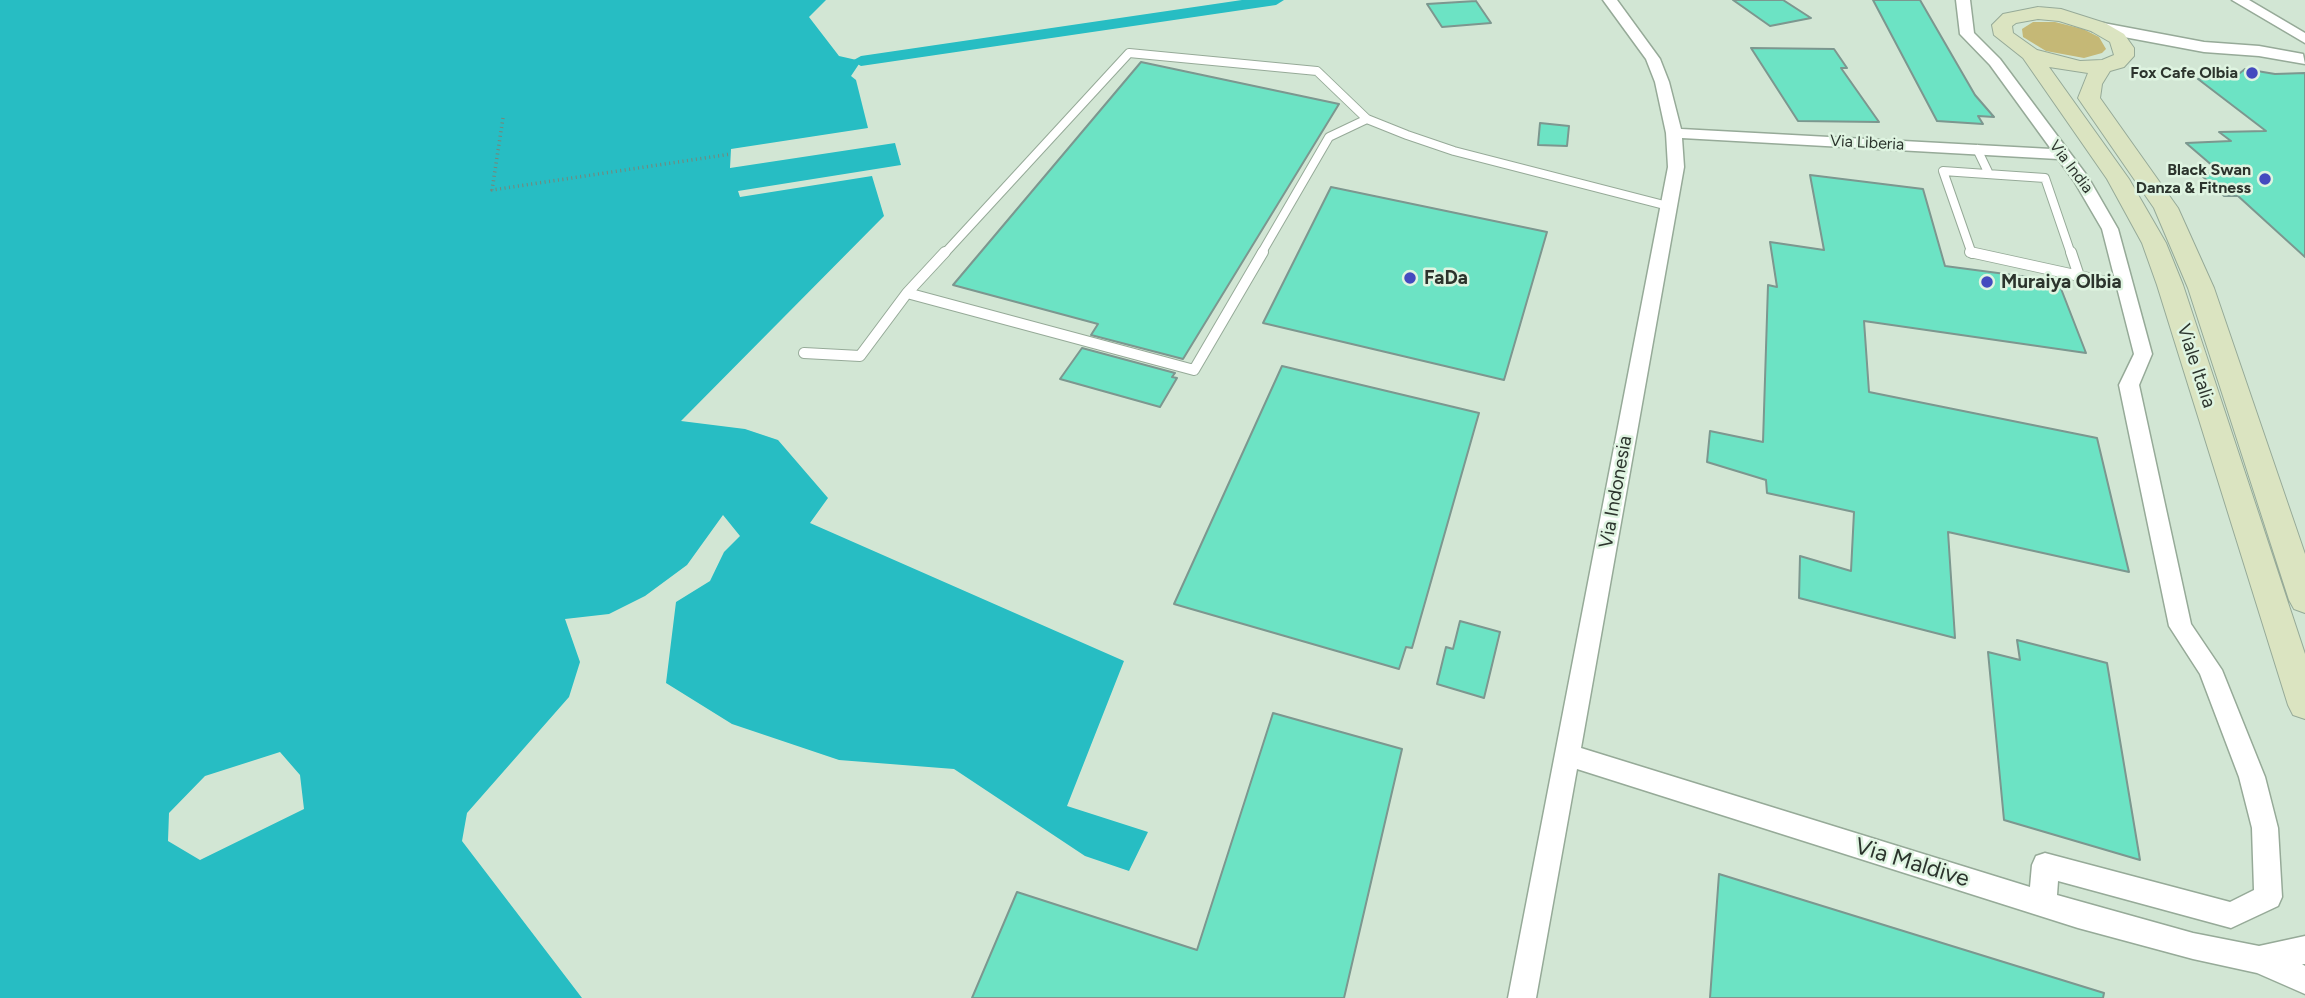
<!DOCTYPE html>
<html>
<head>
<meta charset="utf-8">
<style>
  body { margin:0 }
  canvas { display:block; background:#d2e6d4 }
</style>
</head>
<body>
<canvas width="2305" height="998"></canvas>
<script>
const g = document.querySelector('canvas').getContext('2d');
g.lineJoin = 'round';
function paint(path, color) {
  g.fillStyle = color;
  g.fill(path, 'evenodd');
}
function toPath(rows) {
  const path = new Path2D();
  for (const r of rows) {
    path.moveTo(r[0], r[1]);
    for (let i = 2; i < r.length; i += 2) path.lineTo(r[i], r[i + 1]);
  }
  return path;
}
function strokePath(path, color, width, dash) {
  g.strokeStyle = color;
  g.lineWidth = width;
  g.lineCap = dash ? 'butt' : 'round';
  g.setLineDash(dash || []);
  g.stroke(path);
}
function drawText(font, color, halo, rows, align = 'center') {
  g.font = font + ' Figtree,sans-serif';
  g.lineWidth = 5;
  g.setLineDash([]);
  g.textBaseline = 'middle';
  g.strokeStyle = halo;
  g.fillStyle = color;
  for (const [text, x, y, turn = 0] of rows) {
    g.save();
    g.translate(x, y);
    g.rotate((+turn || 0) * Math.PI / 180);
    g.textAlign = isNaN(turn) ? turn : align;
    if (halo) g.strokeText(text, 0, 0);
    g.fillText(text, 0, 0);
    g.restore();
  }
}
paint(toPath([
  [2033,22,2055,22,2083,29,2099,37,2106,49,2102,53,2084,58,2046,51,2023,37,2022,29]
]), '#c5b876');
paint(toPath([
  [0,0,826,0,809,17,839,56,861,61,851,76,856,80,868,128,731,149,730,168,895,143,901,165,738,191,740,197,872,176,884,216,681,421,745,429,778,440,828,498,810,523,1124,661,1067,806,1148,832,1129,871,1085,856,954,769,839,760,732,724,666,683,676,602,710,581,724,552,740,536,723,515,687,565,645,596,609,614,565,619,580,662,569,697,467,813,462,841,582,998,0,998],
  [280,752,300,775,304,809,200,860,168,841,169,813,205,776]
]), '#27bdc3');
paint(toPath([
  [1242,0,1284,0,1276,5,861,66,852,61,861,56,1242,0]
]), '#27bdc3');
const building = toPath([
  [1733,0,1783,0,1811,18,1770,26,1733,0],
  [1873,0,1920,0,1975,95,1994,117,1978,116,1983,124,1937,121,1873,0],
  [1476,1,1491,23,1442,27,1427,4,1476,1],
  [1751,48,1834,49,1847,68,1841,68,1879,122,1798,121,1751,48],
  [1141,62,1339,104,1183,359,1091,335,1098,324,953,285,1141,62],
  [2245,69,2275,74,2305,73,2305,257,2238,196,2224,196,2200,174,2221,173,2186,143,2231,141,2219,132,2266,131,2198,79,2235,77,2245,69],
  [1540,123,1569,126,1567,146,1538,145,1540,123],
  [1810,175,1923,189,1945,266,2058,281,2086,353,1864,321,1869,392,2097,438,2129,572,1948,532,1955,638,1799,598,1800,556,1851,571,1854,512,1767,493,1766,480,1707,462,1710,431,1763,442,1768,285,1777,287,1770,242,1824,250,1810,175],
  [1331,187,1547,232,1504,380,1263,323,1331,187],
  [1082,348,1175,373,1172,377,1177,378,1160,407,1060,379,1082,348],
  [1282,366,1479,413,1412,648,1406,647,1399,669,1174,604,1282,366],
  [1460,621,1500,632,1484,698,1437,684,1446,647,1453,649,1460,621],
  [2017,640,2107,663,2140,860,2004,820,1988,652,2020,660,2017,640],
  [1273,713,1402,749,1344,998,972,998,1017,892,1197,950,1273,713],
  [1719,874,2104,993,2103,998,1710,998,1719,874]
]);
paint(building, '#6ce3c4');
strokePath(building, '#7c978f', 2);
const serviceFar1 = toPath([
  [1977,149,1989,174],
  [944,254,1129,53,1317,71,1367,119,1407,135,1454,151,1668,206],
  [1261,254,1329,137,1367,119],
  [1972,254,1943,171,2045,178,2071,254]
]);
const service = toPath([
  [1970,252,2125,286],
  [2071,252,2079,276],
  [907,293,945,252],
  [804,353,860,356,907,293,1194,370,1263,252]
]);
const minor = toPath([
  [1603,0,1617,0,1660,59,1669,82,1681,129,2051,149,1990,65,1960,34,1956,0,1970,0,1974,33,2000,59,2088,177,2118,229,2152,354,2139,385,2191,624,2222,670,2265,777,2278,828,2282,897,2278,906,2231,928,2058,881,2057,895,2193,933,2259,946,2305,936,2305,964,2302,964,2305,966,2305,994,2257,973,2193,959,2078,928,1577,769,1536,998,1508,998,1668,167,1666,133,1655,82,1646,59,1603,0],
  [1682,138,2058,159,2074,181,2102,229,2134,354,2119,385,2169,626,2200,674,2239,777,2252,828,2254,890,2230,902,2045,853,2036,856,2032,865,2030,887,1581,748,1684,167,1682,138],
  [2232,0,2249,0,2305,33,2305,43,2232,0]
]);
const tertiary = toPath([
  [2098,22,2204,42,2259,46,2303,54,2305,64,2259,56,2204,52,2092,31,2089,27,2092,23,2098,22]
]);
const secondary = toPath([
  [2038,7,2061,9,2105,23,2124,34,2134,48,2134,56,2124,67,2110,71,2102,84,2100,98,2178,208,2214,288,2305,554,2305,613,2294,609,2289,600,2188,288,2154,208,2078,98,2088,73,2049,67,2129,179,2166,243,2183,285,2305,654,2305,719,2293,715,2288,705,2157,285,2142,243,2107,179,2023,58,1994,35,1992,25,2003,14,2038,7],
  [2038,19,2059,21,2091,31,2110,42,2114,55,2102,60,2080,61,2037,50,2013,33,2012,26,2016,23,2038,19]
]);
strokePath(serviceFar1, '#96aa98', 10);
strokePath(service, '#96aa98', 12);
strokePath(minor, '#96aa98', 3);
strokePath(tertiary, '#96aa98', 3);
strokePath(secondary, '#96aa98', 2);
strokePath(toPath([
  [503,118,492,190,731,154]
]), '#788579', 3.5, [1, 3.5]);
strokePath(serviceFar1, '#fff', 8);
strokePath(service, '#fff', 10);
paint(minor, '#fff');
paint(tertiary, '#fff');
paint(secondary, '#dbe4c1');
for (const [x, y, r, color] of [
  [2252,73,7,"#444abf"],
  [2265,179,7,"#444abf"],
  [1410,278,7,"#444abf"],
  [1987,282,7,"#444abf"]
]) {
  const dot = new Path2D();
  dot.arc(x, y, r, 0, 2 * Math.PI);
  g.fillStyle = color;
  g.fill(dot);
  strokePath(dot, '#dff4e1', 2.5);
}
drawText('bold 16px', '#2c342d', '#dff4e1', [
  ["Fox Cafe Olbia",2238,73],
  ["Black Swan",2251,170],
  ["Danza & Fitness",2251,188]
], 'right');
drawText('16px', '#2c342d', '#dff4e1', [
  ["Via Liberia",1867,143,3],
  ["Via India",2071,167,53]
]);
drawText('bold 19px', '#2c342d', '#dff4e1', [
  ["FaDa",1424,278],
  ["Muraiya Olbia",2001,282]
], 'left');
drawText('19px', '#2c342d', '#dff4e1', [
  ["Viale Italia",2196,366,72],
  ["Via Indonesia",1616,492,-80]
]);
drawText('23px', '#2c342d', '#dff4e1', [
  ["Via Maldive",1912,863,17]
]);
</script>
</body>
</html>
